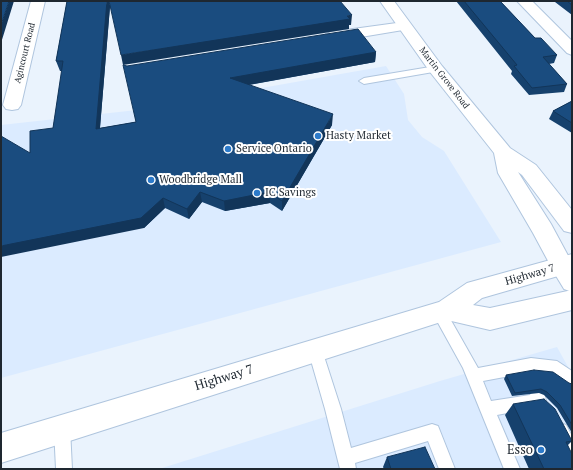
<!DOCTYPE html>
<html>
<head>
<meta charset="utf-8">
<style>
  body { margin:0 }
  #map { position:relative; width:573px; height:470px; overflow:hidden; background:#eaf3fd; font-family:"PT Serif",serif }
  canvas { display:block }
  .frame { position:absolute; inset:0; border:2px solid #1e2730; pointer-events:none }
</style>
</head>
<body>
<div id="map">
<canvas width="573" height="470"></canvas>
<div class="frame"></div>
</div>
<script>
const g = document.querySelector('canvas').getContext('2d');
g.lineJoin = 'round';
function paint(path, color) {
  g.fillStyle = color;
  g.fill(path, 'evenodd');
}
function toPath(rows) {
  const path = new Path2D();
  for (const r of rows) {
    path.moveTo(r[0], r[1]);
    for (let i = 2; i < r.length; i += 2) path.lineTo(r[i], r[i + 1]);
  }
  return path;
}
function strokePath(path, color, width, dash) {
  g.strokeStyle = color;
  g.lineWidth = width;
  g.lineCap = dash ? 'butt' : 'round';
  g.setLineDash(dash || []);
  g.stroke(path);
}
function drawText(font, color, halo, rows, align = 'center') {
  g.font = font + ' "PT Serif",serif';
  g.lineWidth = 4;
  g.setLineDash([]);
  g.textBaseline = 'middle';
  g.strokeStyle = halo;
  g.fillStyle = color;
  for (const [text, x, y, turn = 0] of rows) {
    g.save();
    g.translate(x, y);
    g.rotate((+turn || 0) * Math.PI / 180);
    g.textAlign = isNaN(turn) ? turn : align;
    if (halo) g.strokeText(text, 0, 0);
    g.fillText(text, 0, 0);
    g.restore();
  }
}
paint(toPath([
  [386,66,404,94,408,120,422,137,444,151,501,242,1,378,1,125,137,110],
  [557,347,572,374,572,469,159,469,440,381]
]), '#dbebff');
const service = toPath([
  [436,66,440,69,439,71,364,84,359,81,364,78,436,66],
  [439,306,444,308,478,368,531,358,557,361,572,371,572,387,567,385,554,374,531,372,483,381,491,401,530,395,532,391,537,389,542,391,545,396,546,401,543,406,538,408,534,407,528,409,497,415,520,469,504,469,463,368,432,312,434,308,439,306],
  [315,344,320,346,322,350,341,409,351,448,432,424,438,426,455,469,439,469,428,441,355,463,356,469,340,469,325,409,308,350,310,346,315,344],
  [62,420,68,423,70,428,72,469,56,469,54,428,56,423,62,420],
  [560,423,566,425,572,436,572,460,566,458,552,431,554,425,560,423]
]);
const minor = toPath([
  [31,1,45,1,21,105,18,109,12,110,6,109,3,105,31,1],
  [517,1,532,1,572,41,572,55,567,53,517,1],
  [404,22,409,23,411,26,409,29,331,42,326,40,323,37,326,34,331,32,404,22]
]);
const tertiary = toPath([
  [380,1,394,1,442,66,510,148,536,165,572,210,572,233,564,231,522,175,518,172,551,224,572,263,570,272,562,275,554,272,533,233,498,173,494,153,430,72,380,1]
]);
const secondary = toPath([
  [562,257,570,260,572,262,572,292,564,289,550,266,554,260,562,257]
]);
const primary = toPath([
  [572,254,572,272,482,298,473,305,490,308,572,290,572,310,490,330,447,320,1,463,1,433,439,302,467,283,572,254]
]);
strokePath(service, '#afc5de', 2);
strokePath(minor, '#afc5de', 2);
strokePath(tertiary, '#afc5de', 2);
strokePath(secondary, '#afc5de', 2);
strokePath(primary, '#afc5de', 2);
paint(service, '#fff');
paint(minor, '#fff');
paint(tertiary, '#fff');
paint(secondary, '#fff');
paint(primary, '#fff');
paint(toPath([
  [67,1,351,25,349,25,349,29,110,7,100,128,136,122,127,66,376,52,375,62,249,85,332,125,282,211,270,203,225,211,202,202,189,219,165,208,144,228,30,153,53,128,62,71,60,71,56,61],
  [456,1,500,1,535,38,557,55,554,63,549,64,567,84,564,92,529,95,511,74,512,71],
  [556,1,572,1,572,15,555,2],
  [572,101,572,133,549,119,553,111],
  [506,375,572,384,572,433,557,408,544,395,539,393,512,396,504,379],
  [513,404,572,441,568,445,572,469,529,469,505,415],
  [387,457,435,469,384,469,383,467]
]), '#16416d');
paint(toPath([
  [9,1,14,1,1,43,1,25],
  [107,1,109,1,110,6,99,139,96,129],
  [352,15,351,25,349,25,349,29,123,65,121,55],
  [376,52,375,62,231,88,230,78],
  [333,114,332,125,282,211,282,201],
  [200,192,202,202,189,219,187,209],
  [269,192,270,203,225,211,224,201],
  [163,198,165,208,144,228,1,257,1,246]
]), '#123559');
const building = toPath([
  [1,1,9,1,1,25,1,1],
  [67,1,107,1,96,129,136,122,123,65,127,66,358,29,376,52,230,78,333,114,282,201,269,192,224,201,200,192,187,209,163,198,141,218,1,246,1,136,30,153,30,131,53,128,63,61,56,61,67,1],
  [109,1,340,1,352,15,347,16,350,19,121,55,109,1],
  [464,1,500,1,535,38,541,38,557,55,543,57,567,84,532,88,514,66,517,65,464,1],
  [567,1,572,1,572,5,567,1],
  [572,101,572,123,553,111,572,101],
  [534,370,553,372,569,383,572,384,572,425,560,405,547,392,541,389,515,393,506,375,534,370],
  [544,399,555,409,572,441,566,442,572,454,572,469,544,469,513,404,544,399],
  [425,447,435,469,391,469,387,457,425,447]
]);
paint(building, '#1a4c7f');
strokePath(building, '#123559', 1);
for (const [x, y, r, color] of [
  [318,136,4,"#2c7aca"],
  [228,149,4,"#2c7aca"],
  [151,180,4,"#2c7aca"],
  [257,193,4,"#2c7aca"],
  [541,450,4,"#2c7aca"]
]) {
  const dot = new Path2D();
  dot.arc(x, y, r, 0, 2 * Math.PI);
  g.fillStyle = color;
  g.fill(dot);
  strokePath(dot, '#fff', 1.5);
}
drawText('9px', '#1e2730', '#fff', [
  ["Agincourt Road",25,53,-76],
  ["Martin Grove Road",444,78,52]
]);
drawText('11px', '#1e2730', '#fff', [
  ["Hasty Market",326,136],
  ["Service Ontario",236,149],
  ["Woodbridge Mall",159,180],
  ["IC Savings",265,193]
], 'left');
drawText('11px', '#1e2730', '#fff', [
  ["Highway 7",530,275,-16]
]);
drawText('13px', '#1e2730', '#fff', [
  ["Highway 7",224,378,-17]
]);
drawText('13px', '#1e2730', '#fff', [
  ["Esso",533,450]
], 'right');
</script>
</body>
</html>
